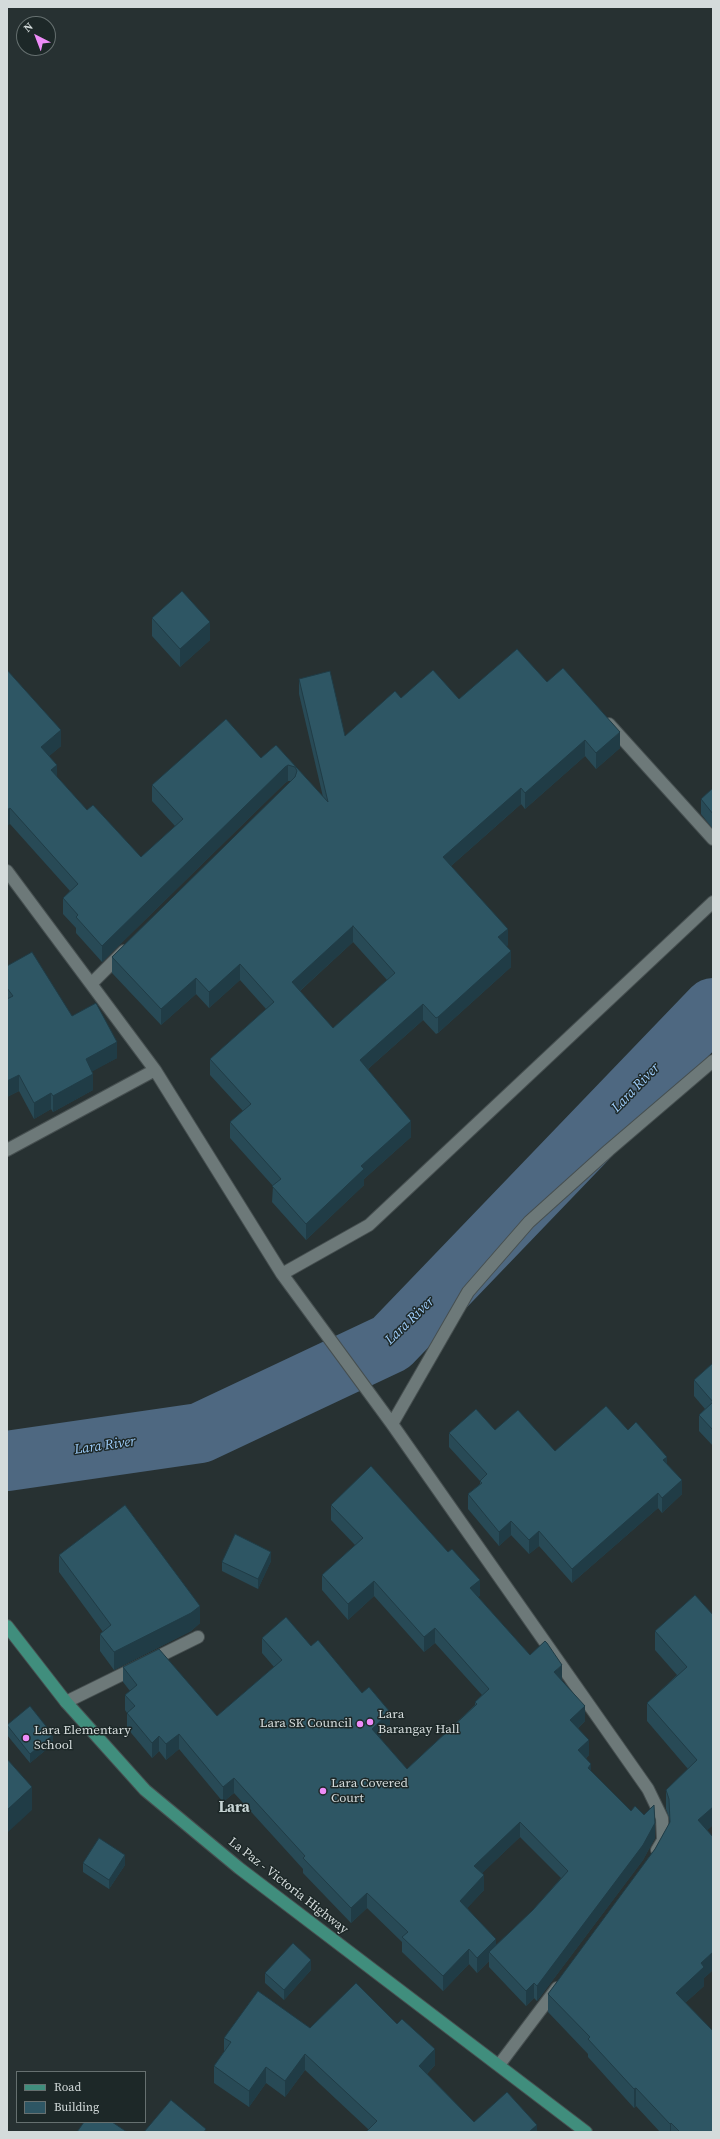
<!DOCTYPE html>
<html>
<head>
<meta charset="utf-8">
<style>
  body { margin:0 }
  #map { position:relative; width:720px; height:2139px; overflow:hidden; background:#273132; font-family:"Source Serif 4",serif }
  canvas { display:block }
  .frame { position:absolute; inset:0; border:8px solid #d4dbdb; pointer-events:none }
  .legend { position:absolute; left:16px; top:2071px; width:130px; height:52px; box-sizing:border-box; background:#1d2828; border:1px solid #667070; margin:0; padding:5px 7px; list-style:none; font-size:12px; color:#d4dbdb }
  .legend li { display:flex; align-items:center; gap:8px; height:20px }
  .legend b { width:20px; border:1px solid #667070 }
  .north { position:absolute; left:16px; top:16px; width:40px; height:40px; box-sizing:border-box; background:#1d2828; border:1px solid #667070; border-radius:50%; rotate:318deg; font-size:11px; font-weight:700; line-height:16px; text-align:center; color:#d4dbdb }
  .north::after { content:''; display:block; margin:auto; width:14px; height:18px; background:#ee8cf8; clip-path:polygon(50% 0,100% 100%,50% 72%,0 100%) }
</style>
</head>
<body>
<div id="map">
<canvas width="720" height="2139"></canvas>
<div class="frame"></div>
<ul class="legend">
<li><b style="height:5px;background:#408e7d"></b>Road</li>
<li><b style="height:11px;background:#2e5664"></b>Building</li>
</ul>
<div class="north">N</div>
</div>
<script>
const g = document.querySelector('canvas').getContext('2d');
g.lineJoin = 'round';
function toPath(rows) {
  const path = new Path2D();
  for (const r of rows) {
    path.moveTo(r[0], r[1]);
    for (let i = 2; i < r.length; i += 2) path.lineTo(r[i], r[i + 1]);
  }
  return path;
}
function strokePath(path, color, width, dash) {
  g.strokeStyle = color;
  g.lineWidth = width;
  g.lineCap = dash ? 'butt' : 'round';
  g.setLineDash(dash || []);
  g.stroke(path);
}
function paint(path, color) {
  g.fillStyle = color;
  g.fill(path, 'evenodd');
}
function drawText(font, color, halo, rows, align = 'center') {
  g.font = font + ' "Source Serif 4",serif';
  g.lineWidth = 3;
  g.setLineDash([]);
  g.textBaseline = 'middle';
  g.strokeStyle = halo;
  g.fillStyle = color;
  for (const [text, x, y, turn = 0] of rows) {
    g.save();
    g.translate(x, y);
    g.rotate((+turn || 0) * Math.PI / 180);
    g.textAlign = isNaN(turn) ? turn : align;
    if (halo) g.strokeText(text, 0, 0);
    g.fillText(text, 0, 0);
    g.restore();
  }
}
strokePath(toPath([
  [7,1461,200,1433,391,1343,713,1008]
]), '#4e6881', 60);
const minor = toPath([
  [609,724,713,839],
  [7,871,155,1070,282,1274,392,1424,648,1789,662,1818,663,1840,657,1850],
  [91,984,124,951],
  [7,1150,155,1070],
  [282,1274,369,1225,713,902],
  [392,1424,468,1292,529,1222,609,1150,713,1061],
  [66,1702,198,1637],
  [499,2065,557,1988]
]);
const major = toPath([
  [7,1626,66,1702,145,1790,239,1868,586,2132]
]);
strokePath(minor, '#464f50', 14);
strokePath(major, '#464f50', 14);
strokePath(minor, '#6d7979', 12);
strokePath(major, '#408e7d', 12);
paint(toPath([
  [152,618,210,640,180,667,152,636],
  [7,670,61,746,49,756,57,777,87,810,141,857,175,826,152,801,152,785,261,758,276,745,323,797,299,694,299,679,345,736,401,698,459,699,547,682,620,748,596,769,585,756,525,809,521,804,451,866,508,945,506,946,511,967,438,1033,436,1034,423,1020,368,1069,411,1137,364,1179,364,1185,306,1240,272,1202,273,1186,230,1138,230,1122,243,1111,210,1075,210,1059,266,1009,240,980,209,1008,196,994,161,1025,112,973,112,957,291,781,288,781,285,783,102,962,76,933,76,928,63,914,63,898,70,891,10,824],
  [353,942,387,980,333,1028,300,991],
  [713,788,713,829,701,814,701,799],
  [7,966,72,1016,117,1058,92,1071,93,1090,53,1112,51,1109,34,1119,19,1091,7,1097],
  [713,1363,713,1446,699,1431,699,1415,705,1409,694,1396,694,1380],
  [495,1430,555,1451,628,1430,667,1465,682,1494,662,1513,658,1508,572,1583,539,1546,529,1554,511,1535,499,1546,468,1509,468,1494,480,1484,480,1481,449,1447,449,1433],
  [331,1505,480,1595,478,1597,530,1655,562,1680,585,1721,578,1728,589,1755,586,1758,591,1771,655,1838,643,1860,537,2001,534,1998,526,2006,489,1967,489,1961,477,1973,469,1964,443,1991,402,1952,402,1942,367,1908,351,1923,303,1873,303,1869,234,1793,223,1802,179,1749,166,1760,159,1751,152,1758,127,1728,127,1713,125,1710,125,1695,130,1691,123,1682,123,1667,217,1716,274,1667,262,1653,262,1638,311,1646,390,1727,379,1737,407,1769,475,1705,475,1702,482,1695,435,1643,424,1652,374,1596,348,1620,322,1590,322,1575,355,1545,331,1520],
  [520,1837,561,1878,533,1910,496,1945,467,1908,484,1890,482,1873],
  [59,1555,200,1623,191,1631,114,1670,100,1651,100,1634,103,1632,59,1572],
  [271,1561,258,1589,222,1571,222,1562],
  [713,1615,713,1825,707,1830,713,1837,713,1970,704,1978,704,1986,685,2003,713,2132,660,2132,636,2106,634,2108,588,2057,588,2054,548,2012,548,1994,655,1849,670,1823,669,1817,666,1809,666,1790,688,1769,647,1721,647,1703,677,1675,655,1650,655,1631],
  [7,1725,53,1744,30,1763,7,1735],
  [83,1863,125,1865,109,1889,83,1872],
  [311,1970,284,2000,265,1983,265,1973],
  [310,2028,435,2065,427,2074,474,2122,537,2132,368,2129,305,2070,285,2097,266,2083,249,2107,214,2083,214,2066,224,2052,224,2038]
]), '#284a56');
paint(toPath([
  [210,622,210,640,180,667,180,649],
  [61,730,61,746,41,763,41,747],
  [620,732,620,748,596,769,596,753],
  [585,740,585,756,525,809,525,793],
  [57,765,57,781,51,770],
  [288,765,288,781,285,783,102,962,102,946,285,767],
  [521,788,521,804,443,873,443,857],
  [10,808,10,824,7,826,7,810],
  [353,926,353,942,292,998,292,982],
  [508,929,508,945,498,953,498,937],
  [511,951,511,967,438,1033,438,1017],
  [240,964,240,980,209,1008,209,992],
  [196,978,196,994,161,1025,161,1009],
  [423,1004,423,1020,360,1076,360,1060],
  [117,1042,117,1058,86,1075,86,1059],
  [93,1074,93,1090,53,1112,53,1096],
  [19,1075,19,1091,7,1097,7,1081],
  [51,1093,51,1109,34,1119,34,1103],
  [411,1121,411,1137,364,1179,364,1185,306,1240,306,1224,361,1166],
  [667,1457,667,1471,663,1460],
  [682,1480,682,1494,662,1513,662,1498],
  [658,1493,658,1508,572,1583,572,1569],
  [511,1521,511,1535,499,1546,499,1532],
  [539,1531,539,1546,529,1554,529,1540],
  [271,1552,271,1561,258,1589,258,1579],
  [480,1580,480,1595,470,1603,470,1588],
  [374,1581,374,1596,348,1620,348,1604],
  [200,1606,200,1623,191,1631,114,1670,114,1652],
  [435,1628,435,1643,424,1652,424,1637],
  [562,1665,562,1680,554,1687,554,1672],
  [585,1706,585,1721,570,1735,570,1720],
  [390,1712,390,1727,372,1744,372,1729],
  [179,1734,179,1749,166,1760,166,1744],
  [53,1735,53,1744,30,1763,30,1754],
  [159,1736,159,1751,152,1758,152,1743],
  [589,1740,589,1755,578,1765,578,1750],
  [591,1764,591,1779,588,1768],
  [234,1778,234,1793,223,1802,223,1787],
  [32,1787,32,1810,7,1833,7,1810],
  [713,1807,713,1825,698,1839,698,1820],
  [520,1822,520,1837,474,1881,474,1866],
  [655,1823,655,1838,643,1860,537,2001,537,1986],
  [125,1855,125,1865,109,1889,109,1880],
  [484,1875,484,1890,460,1916,460,1901],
  [367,1893,367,1908,351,1923,351,1908],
  [496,1939,496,1954,489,1952,489,1961,477,1973,477,1958],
  [469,1949,469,1964,443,1991,443,1976],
  [713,1952,713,1970,704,1978,704,1986,676,2011,676,1993,701,1963],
  [311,1960,311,1970,284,2000,284,1990],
  [534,1983,534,1998,526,2006,526,1991],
  [435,2049,435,2065,419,2082,419,2066],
  [305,2054,305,2070,285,2097,285,2081],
  [266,2067,266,2083,249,2107,249,2091],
  [636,2088,636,2106,634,2108,634,2089],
  [671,2123,671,2132,670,2132,670,2124],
  [537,2125,537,2132,529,2132]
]), '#203c46');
const building = toPath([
  [182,591,210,622,180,649,152,618,182,591],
  [517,649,547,682,563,668,620,732,596,753,585,740,525,793,521,788,443,857,508,929,498,937,511,951,438,1017,436,1018,423,1004,360,1060,411,1121,361,1166,364,1169,306,1224,272,1186,281,1179,230,1122,251,1104,210,1059,274,1002,240,964,209,992,196,978,161,1009,112,957,295,777,297,771,295,767,288,765,285,767,102,946,76,917,78,915,63,898,78,884,10,808,7,810,7,670,61,730,41,747,57,765,51,770,87,810,93,805,141,857,183,819,152,785,226,719,261,758,276,745,328,802,299,679,330,671,345,736,395,691,401,698,433,670,459,699,517,649],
  [353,926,395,973,333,1028,292,982,353,926],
  [713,788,713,814,701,799,713,788],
  [32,952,72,1016,96,1003,117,1042,86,1059,93,1074,53,1096,51,1093,34,1103,19,1075,7,1081,7,999,13,996,7,988,7,966,32,952],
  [713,1363,713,1430,699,1415,713,1402,694,1380,713,1363],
  [606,1406,628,1430,636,1422,667,1457,663,1460,682,1480,662,1498,658,1493,572,1569,539,1531,529,1540,511,1521,499,1532,468,1494,482,1483,480,1481,487,1474,449,1433,476,1409,495,1430,518,1410,555,1451,606,1406],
  [371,1466,448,1552,452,1549,480,1580,470,1588,530,1655,545,1641,547,1643,562,1665,554,1672,585,1706,570,1720,589,1740,578,1750,591,1764,588,1768,631,1811,635,1806,644,1815,654,1805,655,1823,643,1845,537,1986,534,1983,526,1991,489,1952,533,1910,568,1871,520,1822,474,1866,484,1875,460,1901,496,1939,477,1958,469,1949,443,1976,402,1937,408,1932,367,1893,351,1908,303,1858,305,1856,234,1778,223,1787,179,1734,166,1744,159,1736,152,1743,127,1713,135,1706,125,1695,137,1685,123,1667,159,1649,217,1716,282,1660,262,1638,286,1617,311,1646,318,1640,362,1693,369,1687,390,1712,372,1729,407,1769,477,1704,475,1702,489,1689,435,1628,424,1637,374,1581,348,1604,322,1575,363,1538,331,1505,371,1466],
  [125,1505,200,1606,191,1613,114,1652,100,1634,111,1625,59,1555,125,1505],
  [235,1534,271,1552,258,1579,222,1562,235,1534],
  [695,1595,713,1615,713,1807,698,1820,713,1837,713,1952,701,1963,704,1967,676,1993,713,2031,713,2132,680,2132,671,2123,670,2124,636,2088,634,2089,588,2039,590,2037,548,1994,655,1849,670,1822,669,1799,666,1790,697,1760,647,1703,687,1667,655,1631,695,1595],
  [30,1706,53,1735,30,1754,7,1725,30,1706],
  [7,1759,32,1787,7,1810,7,1759],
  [99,1838,125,1855,109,1880,83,1863,99,1838],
  [293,1943,311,1960,284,1990,265,1973,293,1943],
  [356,1983,397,2024,402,2019,435,2049,419,2066,474,2122,507,2092,537,2125,529,2132,366,2132,377,2121,305,2054,285,2081,266,2067,249,2091,214,2066,231,2042,224,2038,258,1991,310,2028,356,1983],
  [171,2100,206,2129,204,2132,144,2132,171,2100],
  [84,2122,112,2122,127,2132,77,2132,84,2122]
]);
paint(building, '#2e5664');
strokePath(building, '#203c46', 1);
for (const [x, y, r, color] of [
  [370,1722,4,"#ee8cf8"],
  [360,1724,4,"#ee8cf8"],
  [26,1738,4,"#ee8cf8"],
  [323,1791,4,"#ee8cf8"]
]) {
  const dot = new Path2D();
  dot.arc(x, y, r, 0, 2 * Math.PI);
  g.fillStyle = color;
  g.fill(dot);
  strokePath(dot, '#1d2828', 1.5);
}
drawText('13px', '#d4dbdb', '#1d2828', [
  ["Lara",378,1715],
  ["Barangay Hall",378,1730],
  ["Lara SK Council",352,1724,"right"],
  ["Lara Elementary",34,1731],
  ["School",34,1746],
  ["Lara Covered",331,1784],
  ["Court",331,1799]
], 'left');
drawText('13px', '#d4dbdb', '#1d2828', [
  ["La Paz - Victoria Highway",288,1886,38]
]);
drawText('italic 14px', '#9ccbf8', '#1d2828', [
  ["Lara River",636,1088,-46],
  ["Lara River",410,1321,-44],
  ["Lara River",105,1446,-8]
]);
drawText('bold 15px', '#c7d4d4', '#1d2828', [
  ["Lara",234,1808]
]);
</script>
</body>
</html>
